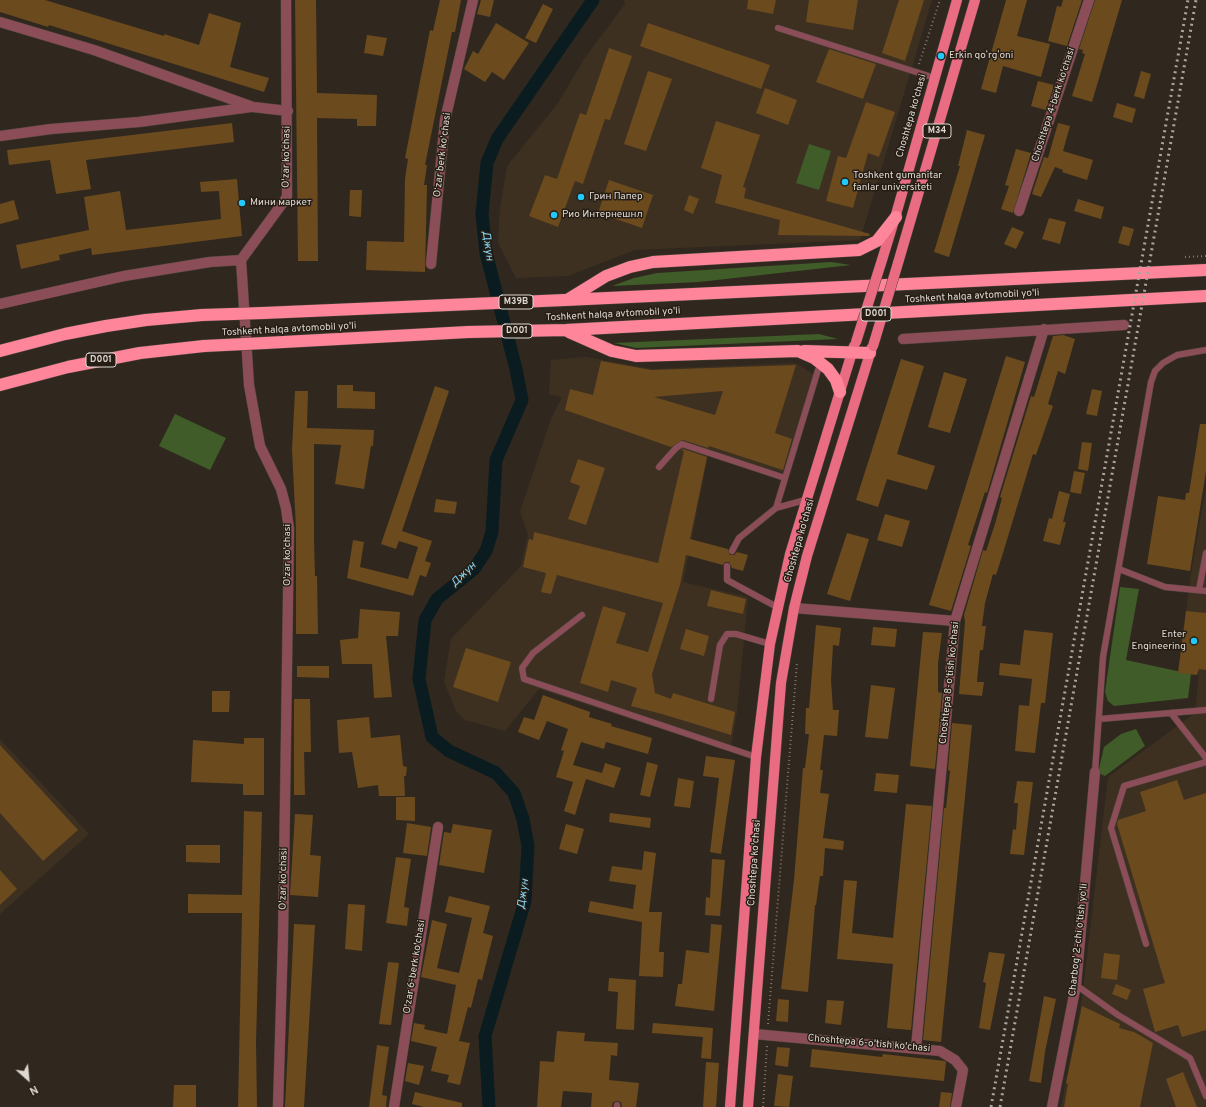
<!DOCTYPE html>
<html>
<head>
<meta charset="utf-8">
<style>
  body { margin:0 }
  #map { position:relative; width:1206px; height:1107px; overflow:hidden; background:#30281e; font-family:Overpass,sans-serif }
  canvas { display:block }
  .north { position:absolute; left:8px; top:1059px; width:40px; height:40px; -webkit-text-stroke:3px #261e15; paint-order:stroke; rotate:153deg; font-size:11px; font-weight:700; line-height:16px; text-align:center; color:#ded8d2 }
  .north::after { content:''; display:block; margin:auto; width:14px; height:18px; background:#ded8d2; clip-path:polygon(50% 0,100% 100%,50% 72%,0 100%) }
</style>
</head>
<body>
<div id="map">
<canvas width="1206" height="1107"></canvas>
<div class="north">N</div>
</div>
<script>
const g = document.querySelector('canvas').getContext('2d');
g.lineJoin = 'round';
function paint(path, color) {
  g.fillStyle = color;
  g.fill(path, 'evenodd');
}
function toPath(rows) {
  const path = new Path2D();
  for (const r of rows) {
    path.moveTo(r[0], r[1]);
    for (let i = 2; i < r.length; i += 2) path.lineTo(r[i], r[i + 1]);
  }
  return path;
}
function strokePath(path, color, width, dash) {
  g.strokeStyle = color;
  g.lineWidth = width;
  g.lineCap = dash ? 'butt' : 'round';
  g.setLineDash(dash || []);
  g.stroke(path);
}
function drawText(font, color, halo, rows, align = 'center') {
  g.font = font + ' Overpass,sans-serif';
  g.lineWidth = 3;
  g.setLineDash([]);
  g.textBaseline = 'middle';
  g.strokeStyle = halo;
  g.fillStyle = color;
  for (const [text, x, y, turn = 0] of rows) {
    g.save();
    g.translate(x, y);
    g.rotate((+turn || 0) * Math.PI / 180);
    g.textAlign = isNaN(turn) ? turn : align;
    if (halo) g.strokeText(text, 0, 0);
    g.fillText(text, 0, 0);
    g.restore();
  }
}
paint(toPath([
  [624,0,932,0,860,240,635,250,568,276,516,278,498,242,500,208,507,166,558,103,584,59,625,4],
  [586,357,652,369,796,363,814,375,783,473,709,451,683,582,748,597,737,712,730,752,539,689,505,731,465,720,456,711,444,682,451,639,521,566,528,534,520,512,551,419,562,397,549,394,551,360],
  [1206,488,1206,1107,1061,1107,1082,999,1108,777,1195,713,1199,671,1178,673,1191,573],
  [0,739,89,834,0,914]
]), '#3d3021');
paint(toPath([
  [809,144,831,151,819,190,796,183],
  [831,262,851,265,699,282,612,286,634,278,657,273],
  [819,334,838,339,636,348,614,343],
  [175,414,226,438,210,470,159,446],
  [1120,587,1139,589,1126,660,1191,674,1188,698,1114,706,1108,701,1105,692],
  [1136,729,1145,746,1105,776,1098,773,1104,747,1121,734]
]), '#3f5c29');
strokePath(toPath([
  [489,1107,485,1036,525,901,528,846,523,819,514,793,496,773,449,751,432,737,419,679,425,620,437,599,474,569,486,551,492,532,496,460,522,400,516,369,486,253,482,214,487,163,497,139,593,0]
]), '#0b1c21', 13);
paint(toPath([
  [0,0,45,0,164,36,164,34,199,45,209,13,241,23,230,67,269,78,264,92,49,25,48,27,0,12],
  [295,0,316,0,317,93,377,95,376,126,357,126,357,119,317,118,318,261,298,261],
  [440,0,461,0,455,32,452,32,425,165,427,165,424,185,427,185,425,272,366,270,367,241,404,242,405,179,408,159,405,158,430,30,433,31],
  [481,0,494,0,490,17,477,14],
  [748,0,776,0,773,14,747,9],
  [809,0,858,0,853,30,806,22],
  [899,0,924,0,905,61,882,53],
  [1006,0,1027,0,1017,36,1050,44,1041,77,1003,66,996,93,981,89],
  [1063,0,1082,0,1067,46,1048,41,1057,6,1061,7],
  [1095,0,1122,0,1092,102,1072,96,1085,54,1082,53,1083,50,1079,49],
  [543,4,553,9,536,43,525,38],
  [496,23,529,43,504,80,492,72,485,82,464,69,473,51,478,54],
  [648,23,770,65,761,89,640,46],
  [367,35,387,38,383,56,364,53],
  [609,48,632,56,610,120,605,119,583,184,575,181,558,227,529,216,545,175,557,179,580,113,586,115],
  [829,49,876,64,863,99,816,82],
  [648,71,672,79,646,151,624,144],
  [1141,71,1151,74,1144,99,1134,96],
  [1038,81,1054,85,1046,110,1031,106],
  [765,88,797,100,788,125,756,113],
  [866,102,895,112,879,157,868,153,853,208,826,201,838,156,846,158],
  [1117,103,1136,109,1132,123,1113,117],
  [716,121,760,135,743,187,746,188,744,198,870,234,869,236,778,235,780,220,715,203,722,175,701,168],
  [232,123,234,142,86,160,91,189,56,194,50,160,9,165,7,150],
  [1058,123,1070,126,1063,151,1093,160,1087,180,1062,172,1063,170,1055,167,1041,197,1032,194,1044,157,1048,158],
  [967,130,985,135,949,257,934,252,960,166,958,166],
  [1016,149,1031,153,1013,213,1001,209,1009,186,1005,185],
  [237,179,242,236,92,255,91,248,59,255,60,260,21,269,16,245,89,230,84,197,120,191,126,230,221,219,219,191,201,192,200,182],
  [609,180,653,195,642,228,598,213],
  [350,190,362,190,361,217,349,216],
  [689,195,699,199,693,214,684,210],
  [1078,199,1104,207,1101,219,1074,211],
  [14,200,19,219,0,224,0,204],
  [1049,218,1066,222,1060,244,1042,239],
  [1123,226,1134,229,1129,246,1118,243],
  [1012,227,1024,232,1016,249,1004,244],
  [1063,335,1075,339,1065,374,1058,371,1048,404,1053,406,1045,429,1036,455,1033,454,1003,553,996,575,993,574,985,603,982,626,986,626,983,650,980,650,977,682,984,682,982,696,959,694,965,622,964,615,983,550,986,551,995,524,1002,498,1000,497,1031,396,1034,397,1053,336],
  [1006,356,1025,362,987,493,985,492,968,545,971,546,951,611,929,605],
  [901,359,924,366,897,454,935,466,927,490,887,479,878,507,856,500],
  [601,361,651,370,796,365,775,433,792,439,783,470,709,446,708,448,683,440,671,447,565,410,570,389,593,395],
  [723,391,715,415,654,397],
  [944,372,967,379,950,433,928,427],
  [337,385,353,385,353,391,375,392,375,409,337,408],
  [435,386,449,391,402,531,432,541,425,561,431,563,426,577,420,575,413,596,347,578,353,540,364,542,360,567,408,579,418,547,399,541,396,549,381,544],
  [1092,389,1102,391,1097,416,1086,414],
  [295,391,308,391,307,428,374,430,373,446,371,446,364,489,335,484,341,445,314,444,314,541,315,576,317,576,318,634,296,634,296,529,292,450],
  [1200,424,1206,424,1206,471,1190,571,1147,564,1158,496,1185,500,1186,493,1189,493],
  [1082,442,1092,443,1088,471,1078,469],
  [683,449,707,457,690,539,728,549,730,555,734,555,737,552,748,555,743,571,732,568,729,562,725,562,723,565,686,555,680,585,652,674,655,693,671,699,673,693,735,712,731,735,662,714,631,706,637,688,611,680,608,692,580,683,603,606,626,613,616,643,648,652,663,603,557,575,551,594,541,592,546,573,523,567,529,539,533,540,534,532,658,563,684,451,681,450],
  [578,459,605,468,586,525,568,519,580,486,570,482],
  [1074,471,1085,473,1081,494,1070,492],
  [1059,491,1070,494,1063,522,1066,522,1060,545,1043,541,1049,518,1052,519],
  [436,499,457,502,455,514,434,512],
  [885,514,910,521,902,547,877,540],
  [847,533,869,539,850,601,827,594],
  [711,590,746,599,743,614,707,606],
  [360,609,400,612,398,636,386,636,392,697,374,698,372,664,342,664,340,640,358,638],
  [1186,611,1206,613,1206,670,1199,669,1197,675,1178,673],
  [816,625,841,628,839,646,833,645,831,680,833,710,839,710,837,736,824,735,820,770,823,770,820,793,829,794,823,838,844,841,843,850,825,848,823,876,820,876,816,905,815,905,808,992,781,989,794,880,803,768,805,768,809,734,805,734,806,708,809,708],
  [873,627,897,629,895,647,871,645],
  [686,629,709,636,704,656,680,649],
  [1024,630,1053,633,1045,703,1041,703,1035,753,1015,751,1019,705,1029,706,1032,679,999,675,1000,663,1020,665],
  [923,632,942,633,938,663,938,692,942,693,935,769,910,766],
  [466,648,511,662,498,702,453,687],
  [297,666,329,666,329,678,297,677],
  [871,685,895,688,888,739,865,737],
  [212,691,230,691,229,712,212,712],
  [543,695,590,712,589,717,612,724,611,726,652,738,648,754,606,742,604,749,581,742,573,765,602,773,605,763,621,768,614,788,586,779,575,815,564,811,573,782,556,777,564,751,561,750,568,729,547,721,539,740,518,732,524,717,534,720],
  [294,699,310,699,311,752,304,752,305,795,294,795],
  [369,717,371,738,400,735,403,766,407,767,406,776,404,776,405,796,379,796,378,785,358,788,352,752,339,753,337,720],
  [952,723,972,725,941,1042,923,1040,944,808,946,808,950,771,948,770],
  [244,738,264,738,264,795,243,795,243,784,191,782,193,740,244,744],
  [0,745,78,830,43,861,0,813],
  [706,756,735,760,721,854,710,852,719,778,703,776],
  [647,762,658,765,650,797,640,795],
  [876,773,899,775,897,793,874,791],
  [678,778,694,781,690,808,674,806],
  [1177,780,1184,800,1206,793,1206,1030,1182,1037,1178,1025,1155,1032,1143,989,1165,983,1117,824,1118,820,1146,811,1140,792],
  [1017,781,1033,782,1024,855,1010,854,1013,829,1016,830,1018,803,1014,803],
  [396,797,415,797,415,821,396,820],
  [906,804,932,806,911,1030,887,1028,893,964,837,959,844,880,857,881,852,933,893,938],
  [244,811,262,812,256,1042,257,1107,238,1107,242,913,188,913,188,894,242,895],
  [610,813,651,818,650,828,609,822],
  [295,814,313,815,310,855,321,856,318,897,290,895],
  [407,823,431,827,427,856,403,853],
  [453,824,492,830,484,873,439,865,444,832,451,833],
  [566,824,584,829,577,854,559,849],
  [186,845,220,845,220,863,186,862],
  [644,851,656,853,649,912,662,912,659,952,664,952,663,977,639,976,642,922,588,912,590,901,633,909,636,885,609,881,612,866,642,870],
  [396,857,411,859,404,907,409,908,407,926,386,923],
  [712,859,725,860,720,916,705,915,706,897,710,898],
  [0,870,17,889,0,905],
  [449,896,490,906,483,933,493,936,482,980,478,979,471,1008,468,1007,459,1041,470,1043,460,1085,447,1082,449,1075,431,1071,437,1047,411,1041,414,1023,425,1025,424,1029,447,1034,456,985,421,977,432,920,447,924,437,968,459,973,472,918,445,912],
  [348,904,365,905,362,951,345,949],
  [294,924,315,925,304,1107,285,1107],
  [711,924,722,925,714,1011,675,1006,678,984,682,984,686,950,709,953],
  [989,952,1005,954,990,1030,979,1028,986,983,983,982],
  [1104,953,1120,955,1117,980,1101,978],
  [388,962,399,963,391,1025,379,1024],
  [609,978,636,980,634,1030,616,1029,618,992,608,991],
  [1116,984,1131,990,1127,1000,1112,994],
  [1044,996,1056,999,1045,1052,1041,1083,1029,1081],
  [778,999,789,1000,788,1022,776,1021],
  [827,1000,844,1001,841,1025,825,1023],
  [1082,1006,1120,1024,1119,1028,1134,1032,1153,1043,1140,1107,1064,1107,1068,1084,1066,1083],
  [653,1023,713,1028,711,1059,701,1058,703,1037,652,1033],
  [557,1031,585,1033,584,1041,618,1043,617,1056,611,1055,609,1080,639,1083,636,1107,622,1107,621,1102,617,1101,613,1102,612,1107,591,1107,592,1093,563,1091,561,1107,537,1107,540,1061,554,1062],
  [377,1045,389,1047,382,1095,387,1096,386,1107,369,1107],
  [777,1047,790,1048,788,1067,775,1065],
  [812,1049,882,1057,883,1054,945,1061,946,1062,944,1081,810,1067],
  [706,1062,719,1063,716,1107,703,1107],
  [408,1063,424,1066,419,1085,405,1081],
  [1183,1072,1197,1107,1176,1107,1166,1079],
  [778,1074,793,1076,789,1107,774,1106],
  [174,1085,196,1085,196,1107,173,1107],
  [415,1092,462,1103,462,1107,424,1107,412,1104],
  [941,1092,952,1093,950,1107,939,1107]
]), '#6b4a1e');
const lane = toPath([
  [778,28,935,78],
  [659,467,676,448,682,444,785,478],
  [776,508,818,370],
  [732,551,739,538,776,508,805,500],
  [727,566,727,580,777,607],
  [1119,569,1165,587,1206,591],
  [1199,590,1206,553],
  [582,615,533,653,522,668,524,679,756,757],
  [711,699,720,645,727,634,736,634,770,644],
  [1171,713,1206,758],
  [1099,719,1206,710],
  [1095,772,1103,657,1151,382,1155,371,1163,363,1177,355,1206,350],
  [1146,944,1111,828,1124,786,1206,762],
  [1076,985,1118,1015,1190,1058,1206,1096],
  [617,1107,617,1105]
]);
const street = toPath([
  [0,22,94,50,253,107,288,111],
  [0,136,51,129,139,122,251,107],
  [1019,211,1089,0],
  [431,264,445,120,473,0],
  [0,304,124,276,210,262,241,260],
  [903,339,1124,325],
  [794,608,955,621],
  [754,1034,940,1051,955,1060,963,1070,956,1107],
  [916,1048,955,621,1044,329],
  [278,1107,283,938,289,529,286,508,281,489,260,446,249,385,241,260,287,197,286,0],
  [394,1107,438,827],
  [1052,1107,1076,985,1095,772]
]);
const primary = toPath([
  [882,260,897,211,957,0],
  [898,263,975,0],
  [730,1107,756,757,770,644,790,554,854,346],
  [748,1107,781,683,794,608,807,556,872,347]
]);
const highway = toPath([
  [567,300,606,276,630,267,653,262,859,250,877,241,896,217],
  [263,313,565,300,1206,270],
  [569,332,612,351,636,356,798,351,814,358,828,369,836,380,840,392],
  [265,343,468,332,566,330,1206,296],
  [0,351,65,334,106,326,146,320,202,315],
  [804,351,870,353],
  [0,385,68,367,140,353,204,346]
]);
strokePath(lane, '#4c443b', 7);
strokePath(street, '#4c443b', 11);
strokePath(primary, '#4c443b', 11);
strokePath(highway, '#4c443b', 13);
strokePath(toPath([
  [919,64,940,0],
  [1185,257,1206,256],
  [768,1024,797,662],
  [763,1107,767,1046]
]), '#827a72', 2, [1, 3]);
strokePath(lane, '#8b4d57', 6);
strokePath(street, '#8b4d57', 10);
strokePath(primary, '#ea6c83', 10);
strokePath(highway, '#ff869a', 12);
strokePath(toPath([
  [991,1107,1188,0],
  [1000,1107,1196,0]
]), '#aba59d', 3, [2, 4]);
const primaryBridge = toPath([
  [856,342,882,260],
  [873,346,898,263]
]);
const highwayBridge = toPath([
  [202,315,263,313],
  [204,346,265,343]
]);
strokePath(primaryBridge, '#4c443b', 11, []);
strokePath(highwayBridge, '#4c443b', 13, []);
strokePath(primaryBridge, '#ea6c83', 10);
strokePath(highwayBridge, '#ff869a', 12);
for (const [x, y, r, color] of [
  [941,56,4,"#21c9fd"],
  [845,182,4,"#21c9fd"],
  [581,197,4,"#21c9fd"],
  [242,203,4,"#21c9fd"],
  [554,215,4,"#21c9fd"],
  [1194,641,4,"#21c9fd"]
]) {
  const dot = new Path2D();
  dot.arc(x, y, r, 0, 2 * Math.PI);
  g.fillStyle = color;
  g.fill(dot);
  strokePath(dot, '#261e15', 1.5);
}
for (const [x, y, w] of [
  [937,131,28],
  [516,302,34],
  [876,314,30],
  [517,331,30],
  [101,360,30]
]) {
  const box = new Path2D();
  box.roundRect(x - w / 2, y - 7, w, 14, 3);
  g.fillStyle = '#261e15';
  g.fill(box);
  strokePath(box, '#ded8d2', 1);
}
drawText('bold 9px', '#ded8d2', null, [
  ["M34",937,131],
  ["M39B",516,302],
  ["D001",876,314],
  ["D001",517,331],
  ["D001",101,360]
]);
drawText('10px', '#ded8d2', '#261e15', [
  ["Erkin qoʻrgʻoni",949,56],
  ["Toshkent gumanitar",853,176],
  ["fanlar universiteti",853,188],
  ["Грин Папер",589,197],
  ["Мини маркет",250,203],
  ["Рио Интернешнл",562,215],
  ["Enter",1186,635,"right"],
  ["Engineering",1186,647,"right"]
], 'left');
drawText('10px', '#ded8d2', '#261e15', [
  ["Choshtepa 4-berk ko'chasi",1054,105,-72],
  ["Choshtepa ko'chasi",912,116,-74],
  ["Oʻzar berk koʻchasi",443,155,-83],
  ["O'zar ko'chasi",287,157,-89],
  ["Toshkent halqa avtomobil yo'li",972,297,-3],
  ["Toshkent halqa avtomobil yo'li",613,315,-3],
  ["Toshkent halqa avtomobil yo'li",289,330,-3],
  ["Choshtepa ko'chasi",800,541,-74],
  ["O'zar ko'chasi",288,555,-90],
  ["Choshtepa 8-o'tish ko'chasi",950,683,-84],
  ["Choshtepa ko'chasi",755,863,-86],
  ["O'zar ko'chasi",284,879,-89],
  ["Charbog' 2-chi o'tish yo'li",1079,940,-84],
  ["O'zar 6-berk ko'chasi",415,967,-81],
  ["Choshtepa 6-o'tish ko'chasi",869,1044,5]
]);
drawText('italic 11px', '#84d8f7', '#261e15', [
  ["Джун",487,246,82],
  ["Джун",464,575,-44],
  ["Джун",524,894,-82]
]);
</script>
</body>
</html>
